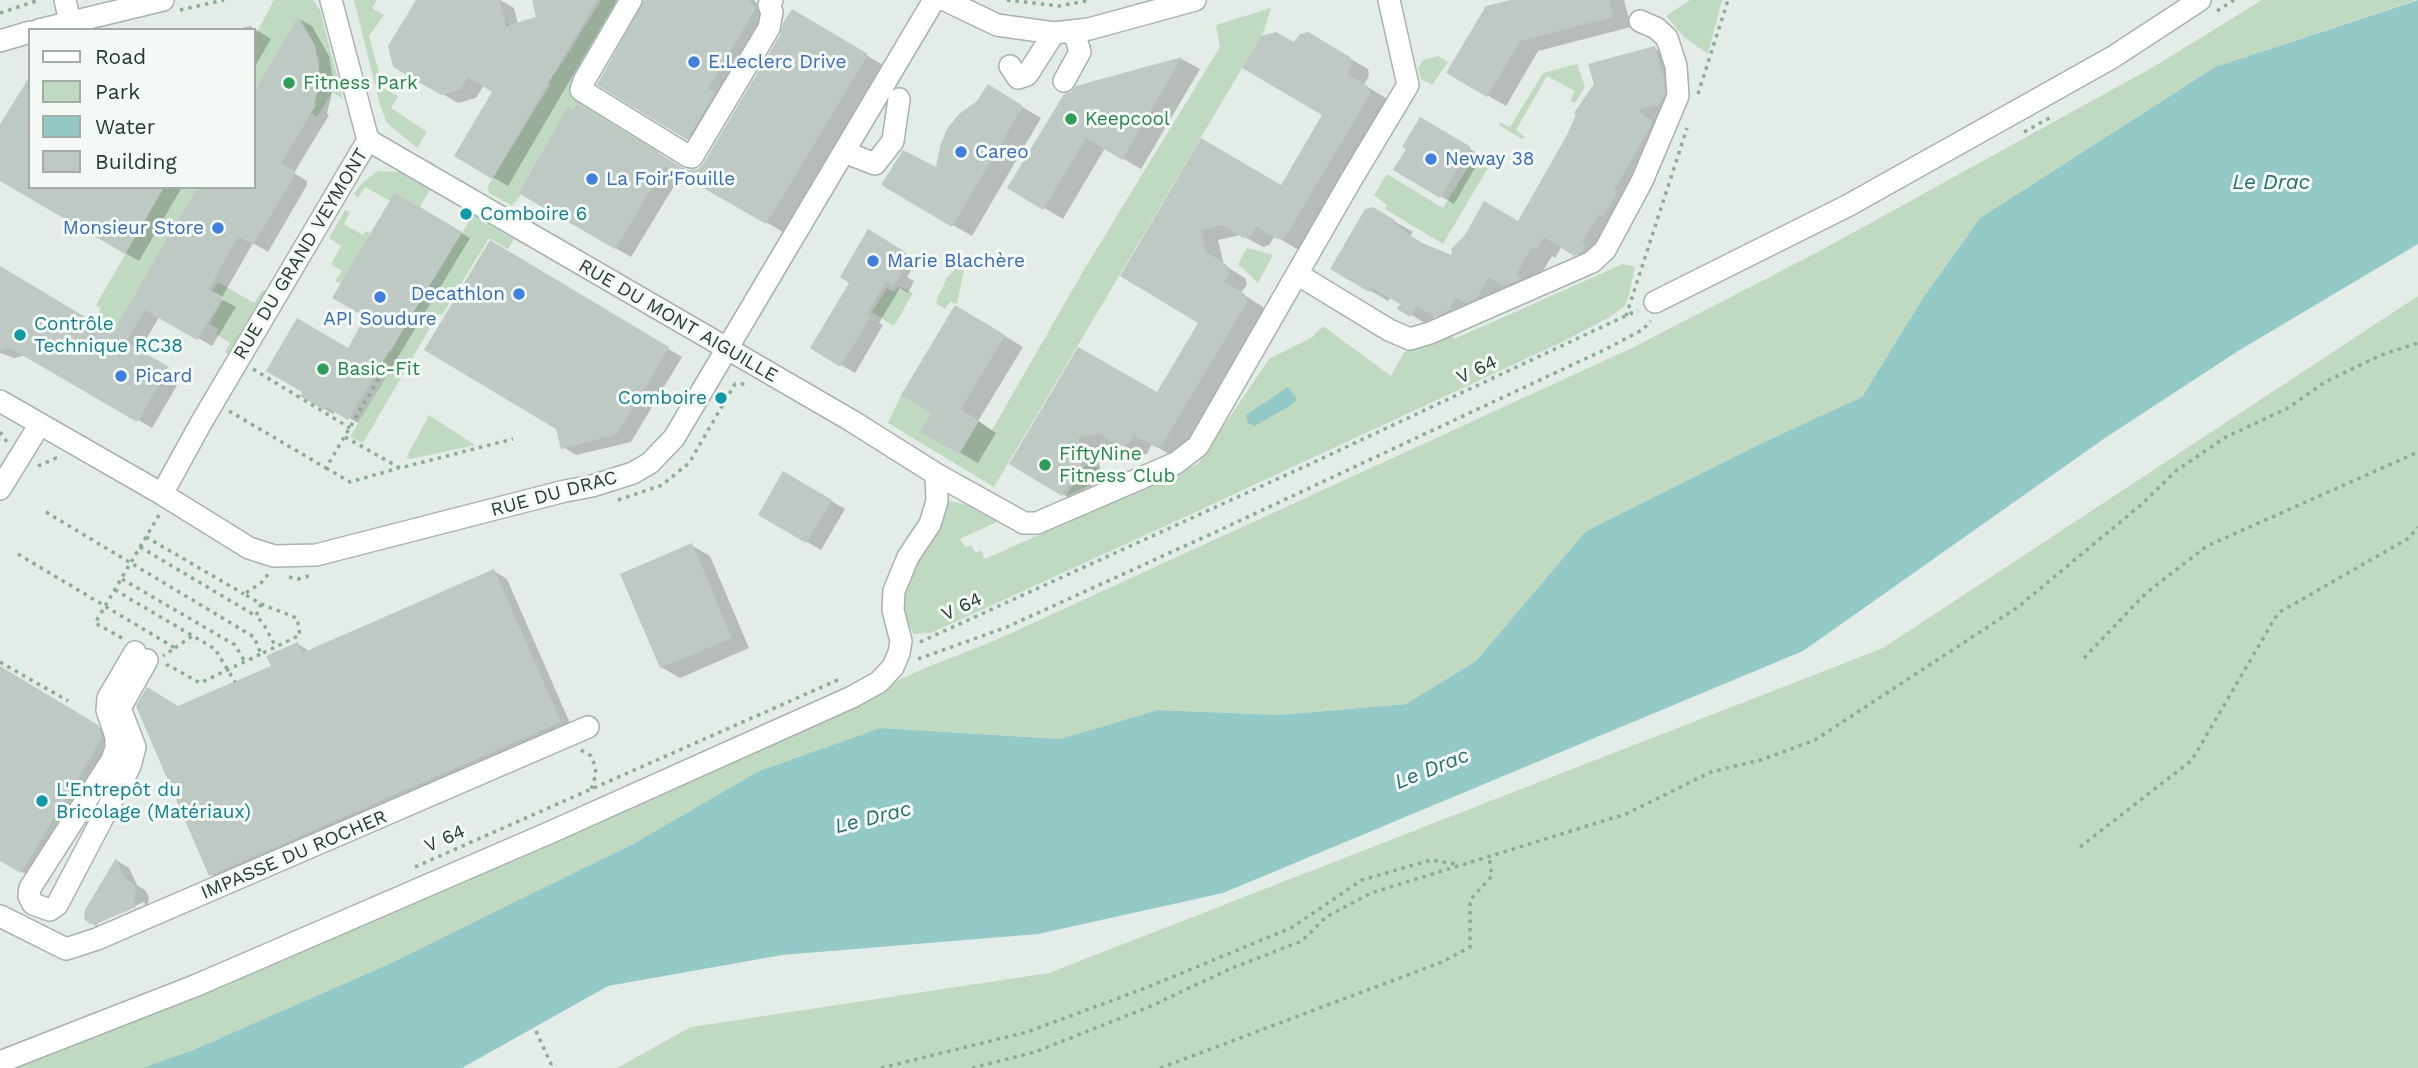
<!DOCTYPE html>
<html>
<head>
<meta charset="utf-8">
<style>
  body { margin:0 }
  #map { position:relative; width:2418px; height:1068px; overflow:hidden; background:#e4ece7; font-family:"Work Sans",sans-serif }
  canvas { display:block }
  .legend { position:absolute; left:28px; top:28px; width:228px; height:161px; box-sizing:border-box; background:#f4f9f6; border:2px solid #a2ada7; margin:0; padding:9px 12px; list-style:none; font-size:21px; color:#263b31 }
  .legend li { display:flex; align-items:center; gap:14px; height:35px }
  .legend b { width:35px; border:2px solid #a2ada7 }
</style>
</head>
<body>
<div id="map">
<canvas width="2418" height="1068"></canvas>
<ul class="legend">
<li><b style="height:9px;background:#fff"></b>Road</li>
<li><b style="height:19px;background:#c0dac1"></b>Park</li>
<li><b style="height:19px;background:#93cac7"></b>Water</li>
<li><b style="height:19px;background:#bdc9c2"></b>Building</li>
</ul>
</div>
<script>
const g = document.querySelector('canvas').getContext('2d');
g.lineJoin = 'round';
function paint(path, color) {
  g.fillStyle = color;
  g.fill(path, 'evenodd');
}
function toPath(rows) {
  const path = new Path2D();
  for (const r of rows) {
    path.moveTo(r[0], r[1]);
    for (let i = 2; i < r.length; i += 2) path.lineTo(r[i], r[i + 1]);
  }
  return path;
}
function strokePath(path, color, width, dash) {
  g.strokeStyle = color;
  g.lineWidth = width;
  g.lineCap = dash ? 'butt' : 'round';
  g.setLineDash(dash || []);
  g.stroke(path);
}
function drawText(font, color, halo, rows, align = 'center') {
  g.font = font + ' "Work Sans",sans-serif';
  g.lineWidth = 6;
  g.setLineDash([]);
  g.textBaseline = 'middle';
  g.strokeStyle = halo;
  g.fillStyle = color;
  for (const [text, x, y, turn = 0] of rows) {
    g.save();
    g.translate(x, y);
    g.rotate((+turn || 0) * Math.PI / 180);
    g.textAlign = isNaN(turn) ? turn : align;
    if (halo) g.strokeText(text, 0, 0);
    g.fillText(text, 0, 0);
    g.restore();
  }
}
paint(toPath([
  [274,0,313,0,320,10,343,99,332,92,317,117,311,113,319,90,319,59,311,38,297,18,254,92,254,38],
  [354,0,377,0,372,8,384,15,369,36,383,88,398,96,391,108,427,132,417,148,387,123,380,105],
  [601,0,625,0,572,88,662,149,654,158,568,108,518,192,521,195,512,206,489,193,488,186,550,85,486,48,502,20,513,27,555,74],
  [1690,0,1722,0,1708,54,1684,37,1666,16],
  [2262,0,2416,0,2215,67,1980,218,1923,298,1862,397,1764,442,1586,531,1476,661,1406,704,1279,715,1159,710,1060,739,880,728,759,771,636,843,389,964,193,1050,142,1068,6,1068,744,752,918,671,996,640,1632,348,1818,252,2155,66],
  [1271,8,1264,31,994,487,888,423,901,395,931,414,921,432,959,454,979,421,992,430,1085,268,1220,47,1216,25],
  [1438,56,1448,62,1432,85,1421,79,1418,68,1423,60],
  [1577,64,1585,87,1575,103,1570,101,1575,91,1547,76,1516,130,1525,137,1522,139,1499,125,1500,122,1510,127,1543,73],
  [1473,159,1488,168,1443,244,1385,209,1387,205,1374,195,1387,174,1443,208],
  [378,171,400,172,430,190,420,207,396,192,390,201,365,187,358,198,354,194,362,183],
  [164,187,197,187,162,247,211,277,206,288,155,259,112,333,94,322,101,308,96,305],
  [345,210,350,212,344,224,363,235,366,231,370,233,364,245,430,284,473,215,514,239,508,249,489,238,442,315,438,314,363,443,350,437,391,367,370,354,377,344,391,351,424,294,358,255,341,284,335,281,342,271,331,264,341,246,329,238],
  [1247,248,1273,255,1258,283,1238,264],
  [959,264,964,270,957,304,950,302,945,309,936,303,938,297,947,278],
  [1623,264,1635,267,1629,295,1625,306,1610,317,1562,342,1159,529,931,633,913,634,903,611,902,590,943,503,950,501,968,505,999,521,960,539,965,547,971,545,975,553,981,550,985,559,1198,464,1269,359,1311,338,1323,326,1391,376,1404,352,1451,333,1454,339],
  [218,282,254,303,263,290,265,291,228,354,225,352,230,343,216,334,219,329,209,324,224,299,212,291],
  [898,286,913,293,894,326,872,312,887,288,894,292],
  [2418,296,2418,1068,617,1068,691,1027,1049,973,1883,648],
  [429,415,475,445,411,459,406,458],
  [1089,460,1107,477,1066,496]
]), '#c0dac1');
paint(toPath([
  [2418,0,2418,244,2238,351,2105,438,1803,651,1223,893,1038,934,782,955,608,986,462,1068,142,1068,193,1050,389,964,635,843,759,771,880,728,1060,739,1158,710,1279,715,1406,704,1476,661,1586,531,1764,442,1862,397,1923,298,1980,218,2215,67],
  [1288,387,1297,399,1290,406,1254,426,1248,423,1246,415]
]), '#93cac7');
paint(toPath([
  [418,0,500,0,514,8,518,24,538,18,534,0,617,0,508,186,456,156,495,91,484,85,476,98,458,103,395,66],
  [644,0,754,0,767,16,699,145,688,138],
  [1517,0,1624,0,1631,27,1538,51,1506,106,1449,73],
  [792,11,883,65,783,232,682,173,631,257,521,192,569,110,683,170,698,170,705,165,782,35],
  [299,19,312,26,329,56,334,85,327,113,329,115,294,173,307,181,307,185,268,252,253,243,221,299,236,307,212,346,160,316,139,351,182,377,152,428,26,355,14,358,0,353,0,267,112,335,254,187,254,95],
  [250,26,271,39,254,68,254,30,235,30],
  [1307,34,1368,69,1369,75,1364,85,1386,98,1387,105,1303,247,1297,249,1275,236,1269,245,1263,247,1241,235,1218,240,1224,265,1245,278,1247,284,1241,293,1263,307,1265,313,1181,455,1174,457,1152,444,1147,454,1140,455,1119,443,1095,448,1101,471,1081,505,1011,463,1158,395,1200,322,1122,276,1202,141,1281,187,1325,114,1295,45],
  [1654,48,1673,59,1679,114,1654,121,1670,134,1594,265,1562,246,1555,258,1552,256,1533,287,1524,296,1508,286,1496,308,1454,326,1435,315,1429,326,1400,308,1402,304,1391,297,1388,301,1332,268,1373,209,1413,232,1410,236,1426,246,1455,258,1518,223],
  [1182,59,1200,69,1141,169,1105,148,1063,219,1010,188,1077,87],
  [988,87,1041,118,972,236,883,185,937,170],
  [1420,120,1482,156,1454,204,1396,169,1408,148],
  [0,129,30,187,182,187,139,261,0,179],
  [396,195,470,238,358,423,336,410,333,414,302,396,349,350,367,317],
  [868,231,917,260,907,277,914,281,908,293,900,288,879,323,883,325,855,373,812,348,851,283],
  [491,243,682,357,631,442,576,455,563,447],
  [956,307,1023,347,978,421,996,433,978,463,923,431,934,414],
  [784,473,845,509,821,550,760,514],
  [691,545,710,556,749,648,680,678,661,667],
  [494,571,507,579,573,730,224,882,210,874,178,707,273,667,298,644,309,651],
  [0,669,112,735,115,746,36,880,0,859],
  [116,860,129,868,137,885,146,891,149,898,147,908,102,929,88,921],
  [144,902,145,905,97,926,97,922]
]), '#0003');
paint(toPath([
  [416,0,499,0,506,26,536,17,532,0,597,0,492,179,454,156,492,92,468,77,460,90,441,95,393,67,388,46],
  [644,0,749,0,756,8,708,88,715,93,687,140,597,85],
  [1510,0,1609,0,1613,17,1520,41,1487,97,1446,73,1486,6],
  [792,9,868,54,766,224,665,166,615,249,518,193,568,107,573,110,577,103,681,167,689,170,698,169,703,164,780,35,783,23],
  [298,16,315,46,320,77,314,104,316,105,281,163,294,171,294,177,253,245,238,236,209,289,223,297,197,340,145,310,126,342,169,367,137,422,10,348,0,351,0,266,112,333,197,187,254,187,254,92],
  [1276,32,1294,42,1300,34,1308,32,1350,57,1352,64,1347,74,1368,86,1370,94,1285,238,1277,239,1256,227,1251,236,1243,238,1222,225,1201,230,1206,252,1227,265,1229,273,1224,282,1245,294,1247,302,1162,445,1155,447,1134,435,1128,444,1120,446,1099,433,1078,438,1083,460,1062,496,1009,464,1078,347,1157,392,1198,323,1120,276,1201,138,1281,185,1322,115,1242,68,1261,36],
  [1655,46,1664,80,1665,94,1660,104,1638,110,1653,122,1614,190,1617,193,1603,217,1599,214,1582,242,1586,245,1581,252,1574,256,1544,237,1536,249,1532,247,1516,275,1520,277,1518,280,1504,286,1489,277,1477,298,1466,303,1456,297,1449,310,1435,317,1416,306,1410,317,1397,309,1400,304,1372,288,1369,292,1330,269,1365,209,1373,207,1395,220,1393,224,1422,243,1452,255,1451,249,1465,235,1484,201,1518,221,1567,135,1576,114,1574,113,1594,84,1588,64],
  [1182,57,1122,160,1086,138,1043,210,1007,188,1064,94,1071,92,1076,86],
  [30,76,30,187,164,187,125,254,0,181,0,124],
  [988,84,1023,106,952,227,881,185,903,150,936,167,940,146,947,129,959,114,977,101],
  [1420,117,1471,147,1440,198,1393,170,1406,149,1402,147],
  [395,192,462,232,348,420,326,407,324,410,300,396,302,392,266,371,297,318,348,348,365,317,332,298],
  [868,229,904,251,894,268,902,272,894,286,886,282,867,314,871,316,840,367,810,348,849,283,840,277],
  [490,240,669,347,617,434,561,449,556,429,424,350],
  [955,305,1005,335,961,409,979,421,959,454,920,432,931,414,901,395],
  [783,471,832,500,806,543,758,515],
  [692,543,732,638,660,668,620,574],
  [494,569,561,722,209,876,136,706,147,687,178,706,271,666,266,656,298,642,302,653],
  [0,666,98,725,102,738,21,873,0,861],
  [116,858,123,876,134,885,136,893,133,899,136,907,96,924,90,924,84,919,85,910]
]), '#bdc9c2');
const minor = toPath([
  [65,0,70,22],
  [631,0,584,81,581,90,688,156,692,157,769,28,772,12,769,5,772,0],
  [945,0,997,25,1054,33,1089,29,1195,0],
  [39,30,163,0],
  [0,41,30,32],
  [1010,66,1018,78,1027,75,1054,33],
  [1064,81,1080,52,1074,32],
  [368,140,852,421,936,474,1024,523,1037,523,1176,463,1198,446,1351,180,1408,85,1389,0],
  [844,152,875,164,893,141,899,99],
  [1297,274,1389,330,1410,339,1430,333,1592,262,1605,250,1642,181,1678,96,1676,66,1667,38,1656,28,1640,21],
  [1655,302,1849,205,2113,57,2200,0],
  [0,401,162,494,249,548,274,556,316,555,565,491,592,486,633,473,650,463,674,438,934,0],
  [0,489,40,424],
  [162,494,201,423,368,140,331,0],
  [135,652,108,698,107,710,116,737,116,748,112,760,30,888,29,896,33,904,50,910,57,905,130,766,135,747,120,708,147,660],
  [0,916,66,949,97,939,588,727],
  [0,1062,197,985,551,832,852,697,879,682,893,667,899,653,901,641,893,610,894,591,908,557,930,524,937,501,936,474]
]);
strokePath(minor, '#a7b3ad', 24);
strokePath(toPath([
  [1007,0,1059,6,1091,0],
  [180,10,224,0],
  [2217,11,2234,0],
  [0,13,39,0],
  [1698,94,1728,0],
  [2024,132,2051,117],
  [1626,316,1687,128],
  [253,369,350,428],
  [229,411,326,468,385,368],
  [0,432,7,442],
  [345,437,400,468,513,439],
  [38,466,56,458,60,458],
  [326,468,350,482,399,468],
  [618,500,662,485,689,463,735,384,747,384],
  [46,512,254,637,261,654,300,635,297,618,261,604,244,594,261,583,269,573],
  [159,515,146,537,244,594],
  [140,547,256,616],
  [18,554,175,648,163,656],
  [289,577,298,579,309,576],
  [122,579,235,645,245,662],
  [115,590,215,649,235,682],
  [261,604,256,616,263,623,276,647],
  [122,638,95,623,146,537],
  [920,642,1310,464,1638,310],
  [175,648,192,636],
  [2084,658,2146,593,2207,546,2418,452],
  [918,659,1007,627,1222,529,1606,349,1642,330,1651,321],
  [0,662,68,701],
  [166,666,168,665,200,683,261,654],
  [581,750,591,756,595,766,596,774,591,790],
  [2080,847,2192,760,2278,613,2409,538,2418,527],
  [415,867,840,679],
  [536,1031,551,1064,548,1068],
  [881,1068,1027,1032,1143,989,1291,928,1362,880,1431,860,1456,864],
  [972,1068,1035,1052,1151,1006,1232,968,1302,941,1326,917,1371,893,1626,814,1711,772,1764,759,1815,740,2018,607,2142,504,2177,470,2226,437,2288,408,2325,382,2381,355,2418,343],
  [1160,1068,1442,962,1470,947,1470,900,1492,876,1489,856]
]), '#89ac99', 3.5, [3.5, 5]);
strokePath(minor, '#fff', 21);
for (const [x, y, r, color] of [
  [694,62,7,"#3f7fe0"],
  [289,83,7,"#2e9e5b"],
  [1071,119,7,"#2e9e5b"],
  [961,152,7,"#3f7fe0"],
  [1431,159,7,"#3f7fe0"],
  [592,179,7,"#3f7fe0"],
  [466,214,7,"#0f9aa8"],
  [218,228,7,"#3f7fe0"],
  [873,261,7,"#3f7fe0"],
  [519,294,7,"#3f7fe0"],
  [380,297,7,"#3f7fe0"],
  [20,335,7,"#0f9aa8"],
  [323,369,7,"#2e9e5b"],
  [121,376,7,"#3f7fe0"],
  [721,398,7,"#0f9aa8"],
  [1045,465,7,"#2e9e5b"],
  [42,801,7,"#0f9aa8"]
]) {
  const dot = new Path2D();
  dot.arc(x, y, r, 0, 2 * Math.PI);
  g.fillStyle = color;
  g.fill(dot);
  strokePath(dot, '#f4f9f6', 2.5);
}
drawText('19px', '#366cbe', '#f4f9f6', [
  ["E.Leclerc Drive",708,62],
  ["Careo",975,152],
  ["Neway 38",1445,159],
  ["La Foir'Fouille",606,179],
  ["Monsieur Store",204,228,"right"],
  ["Marie Blachère",887,261],
  ["Decathlon",505,294,"right"],
  ["API Soudure",380,319,"center"],
  ["Picard",135,376]
], 'left');
drawText('19px', '#27864d', '#f4f9f6', [
  ["Fitness Park",303,83],
  ["Keepcool",1085,119],
  ["Basic-Fit",337,369],
  ["FiftyNine",1059,454],
  ["Fitness Club",1059,476]
], 'left');
drawText('19px', '#0d838f', '#f4f9f6', [
  ["Comboire 6",480,214],
  ["Contrôle",34,324],
  ["Technique RC38",34,346],
  ["Comboire",707,398,"right"],
  ["L'Entrepôt du",56,790],
  ["Bricolage (Matériaux)",56,812]
], 'left');
drawText('19px', '#263b31', '#f4f9f6', [
  ["RUE DU GRAND VEYMONT",301,254,-59],
  ["RUE DU MONT AIGUILLE",678,321,30],
  ["V 64",1477,370,-25],
  ["RUE DU DRAC",554,494,-15],
  ["V 64",962,607,-25],
  ["V 64",445,839,-24],
  ["IMPASSE DU ROCHER",294,855,-23]
]);
drawText('italic 21px', '#27706d', '#f4f9f6', [
  ["Le Drac",2271,183],
  ["Le Drac",1432,769,-22],
  ["Le Drac",873,818,-14]
]);
</script>
</body>
</html>
